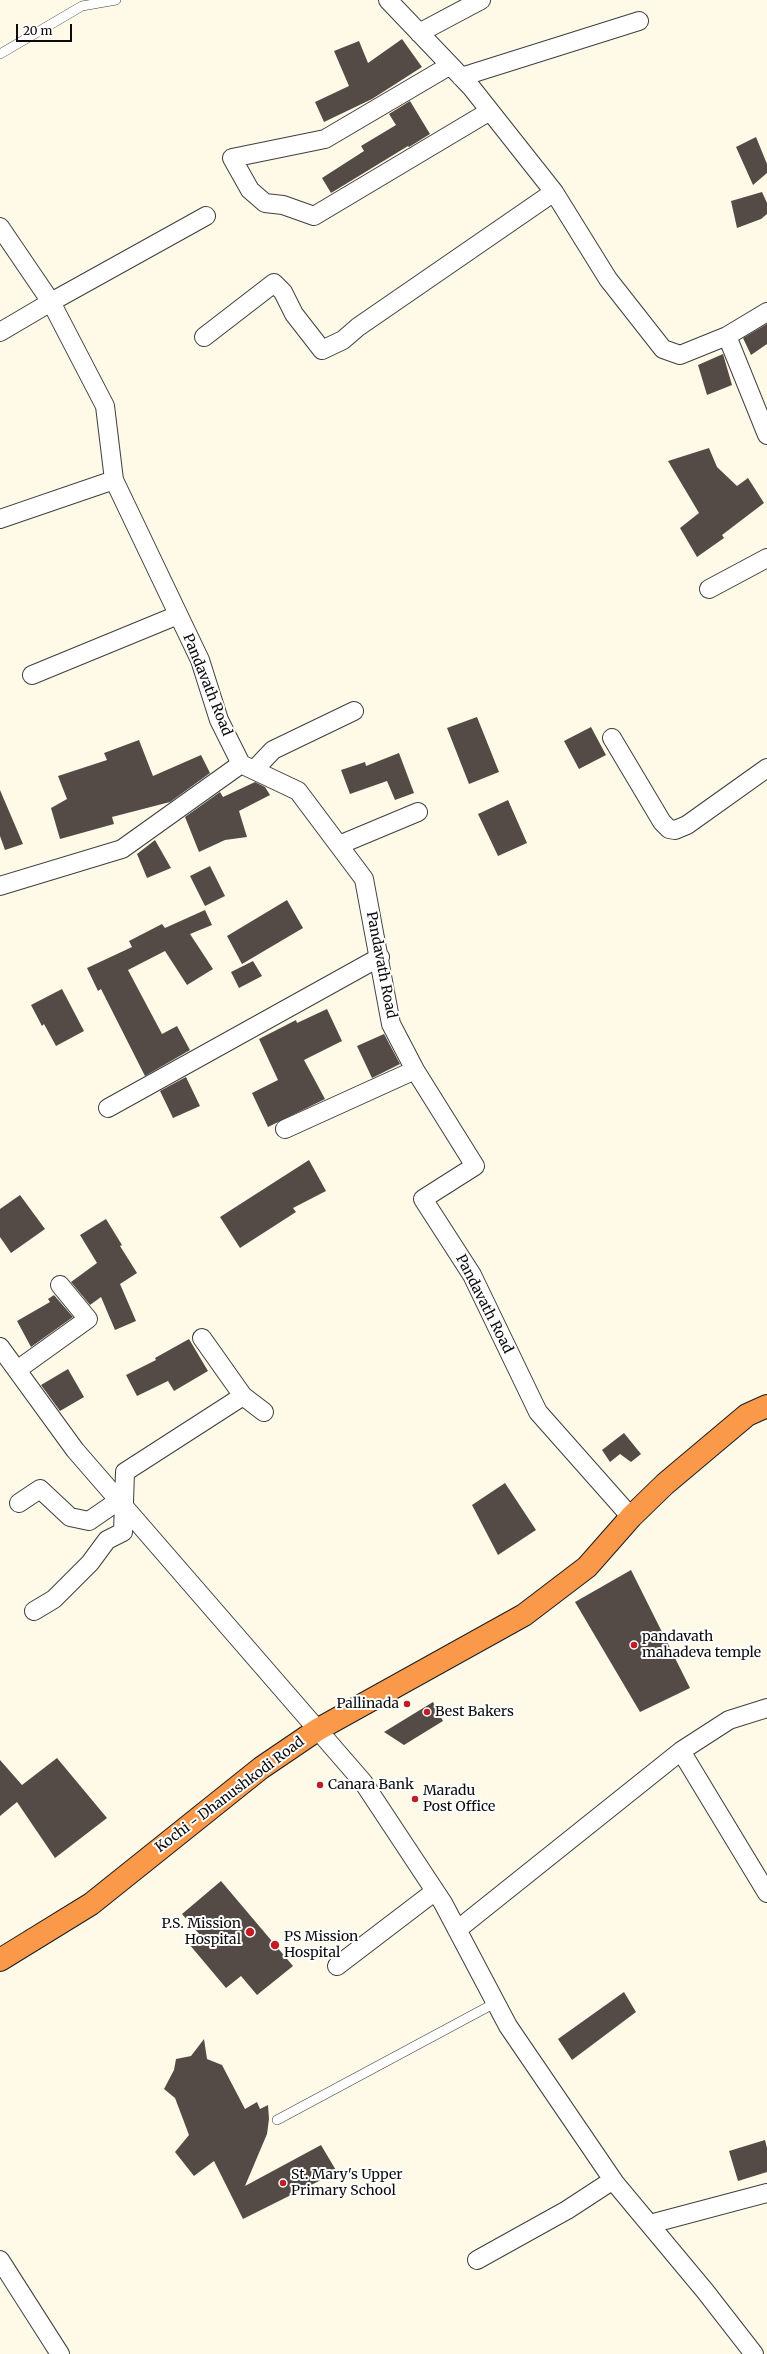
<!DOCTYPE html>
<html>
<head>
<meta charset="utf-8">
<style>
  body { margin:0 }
  #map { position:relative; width:767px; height:2354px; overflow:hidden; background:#fffae8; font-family:Merriweather,serif }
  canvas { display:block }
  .scale { position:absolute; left:16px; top:24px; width:56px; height:18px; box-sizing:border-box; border:2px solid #0b0b0b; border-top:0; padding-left:5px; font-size:12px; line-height:14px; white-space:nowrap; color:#0b0b0b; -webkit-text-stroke:3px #fff; paint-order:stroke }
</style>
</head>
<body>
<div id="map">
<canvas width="767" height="2354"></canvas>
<div class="scale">20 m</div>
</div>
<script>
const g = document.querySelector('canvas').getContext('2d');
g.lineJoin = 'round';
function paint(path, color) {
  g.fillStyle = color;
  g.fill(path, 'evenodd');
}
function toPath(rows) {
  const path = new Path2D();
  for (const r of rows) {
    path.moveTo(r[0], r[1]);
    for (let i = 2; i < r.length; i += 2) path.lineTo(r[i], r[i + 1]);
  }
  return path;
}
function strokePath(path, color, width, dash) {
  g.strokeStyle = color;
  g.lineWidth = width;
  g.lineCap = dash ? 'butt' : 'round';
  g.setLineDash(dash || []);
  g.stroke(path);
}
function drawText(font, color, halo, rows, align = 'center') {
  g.font = font + ' Merriweather,serif';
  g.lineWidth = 4;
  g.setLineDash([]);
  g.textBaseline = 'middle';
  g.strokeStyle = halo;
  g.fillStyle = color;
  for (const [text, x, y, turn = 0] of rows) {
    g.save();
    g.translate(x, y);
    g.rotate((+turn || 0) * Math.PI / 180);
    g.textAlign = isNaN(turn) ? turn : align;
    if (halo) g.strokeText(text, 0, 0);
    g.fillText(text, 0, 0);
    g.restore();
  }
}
paint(toPath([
  [402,39,422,67,372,99,324,122,315,102,349,86,334,51,359,41,368,63],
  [410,101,430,134,409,147,408,146,331,193,322,178,364,151,361,146,396,125,389,114],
  [756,137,767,164,767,173,753,185,736,147],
  [762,192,767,203,767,214,761,219,737,228,731,201],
  [767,324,767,344,751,355,743,338],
  [723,354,732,385,707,395,698,365],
  [709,448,717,467,737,486,748,478,764,503,722,535,724,538,697,557,680,528,699,513,668,461],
  [477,717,499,772,469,784,447,728],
  [591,727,606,755,579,769,564,741],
  [139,740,153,776,201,755,210,773,170,802,112,817,114,824,60,839,51,808,67,799,58,776,107,760,104,753],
  [399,753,414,793,395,800,387,781,350,794,341,770,365,762,366,766],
  [255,782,265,787,270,795,239,811,247,837,225,840,199,852,185,817,220,792,223,797],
  [0,790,23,844,5,850,0,836],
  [508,800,527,843,498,856,478,814],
  [155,840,171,868,147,878,137,854],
  [210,866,225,896,205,906,190,876],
  [287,900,303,928,242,964,227,936],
  [205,910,212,925,190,934,213,969,187,985,165,951,128,970,162,1034,177,1026,190,1050,145,1076,101,989,98,991,87,968,132,947,129,941,162,924,165,928],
  [253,961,262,976,239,988,231,972],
  [62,989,84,1031,56,1046,44,1024,42,1026,31,1005],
  [327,1009,342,1041,304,1060,325,1099,268,1127,252,1093,278,1080,259,1039,296,1020,297,1023],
  [384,1034,400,1064,372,1078,357,1046],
  [186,1077,200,1106,173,1118,160,1091],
  [309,1160,326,1191,293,1208,296,1212,240,1248,220,1217],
  [20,1195,45,1229,11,1253,0,1237,0,1209],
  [106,1219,122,1245,120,1246,137,1273,120,1284,136,1321,115,1330,101,1297,90,1305,71,1282,97,1263,80,1235],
  [54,1295,73,1317,31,1347,17,1321,50,1302,48,1299],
  [189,1339,208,1371,174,1391,168,1381,137,1396,126,1375,156,1360,155,1358],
  [68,1369,84,1397,60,1411,41,1385],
  [624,1433,641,1454,631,1462,620,1454,610,1462,602,1450],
  [505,1483,536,1530,498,1555,472,1505],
  [631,1570,690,1688,640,1712,575,1602],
  [433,1702,443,1721,404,1745,384,1732],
  [57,1758,107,1818,55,1858,17,1802,0,1816,0,1760,22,1785],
  [221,1881,293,1966,257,1995,241,1976,226,1988,189,1944,200,1935,182,1914],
  [624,1992,636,2012,572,2060,558,2039],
  [204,2039,207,2059,222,2065,245,2109,257,2102,260,2109,268,2105,269,2119,267,2134,245,2186,321,2145,337,2172,243,2219,214,2161,194,2176,175,2152,189,2135,175,2098,164,2089,174,2070,176,2059,191,2056],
  [765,2140,767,2148,767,2172,738,2181,729,2151]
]), '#544b46');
const lane = toPath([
  [0,54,82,6,116,0],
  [277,2120,495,2003]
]);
const street = toPath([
  [388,0,471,87,554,192,608,279,663,349,680,355,727,336,767,312],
  [419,33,481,0],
  [449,66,325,139,232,158,250,190,265,203,283,205,314,216,490,111],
  [461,77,639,21],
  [0,227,51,302,105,406,114,480,200,660,219,720,241,764,298,791,364,879,391,1024,415,1070,475,1166,423,1199,472,1275,538,1412,631,1517],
  [0,332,51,302,206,216],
  [727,336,767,435],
  [204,337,274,283,283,292,294,314,322,350,343,340,358,327,554,192],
  [0,519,114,480],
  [709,589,767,558],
  [32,675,178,615],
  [612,738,662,822,669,829,675,830,687,825,767,768],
  [254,770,273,750,354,711],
  [339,845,418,812],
  [0,886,122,849,241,764],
  [108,1108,380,957],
  [285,1129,415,1070],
  [0,1347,75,1450,363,1782,443,1903,508,2026,615,2183,705,2291,754,2354],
  [17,1370,88,1319,60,1285],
  [243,1396,264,1412],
  [19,1503,40,1489,70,1517,89,1521,118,1501],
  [34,1611,54,1599,90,1563,107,1540,123,1532,125,1472,243,1396,202,1338],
  [681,1751,767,1893],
  [457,1930,681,1751,729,1720,767,1708],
  [337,1966,434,1892],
  [650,2224,767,2193],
  [0,2260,60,2354],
  [477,2260,567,2210,613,2180]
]);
const highway = toPath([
  [0,1960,91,1904,261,1768,317,1730,524,1615,587,1567,631,1517,665,1484,747,1415,767,1406]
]);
strokePath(lane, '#3e3e3e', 10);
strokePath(street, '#3e3e3e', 20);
strokePath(highway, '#1c1c1c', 24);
strokePath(lane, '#fff', 9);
strokePath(street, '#fff', 18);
strokePath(highway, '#fb994a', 22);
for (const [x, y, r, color] of [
  [634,1645,4,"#c01d27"],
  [407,1704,4,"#c01d27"],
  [427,1712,4,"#c01d27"],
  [320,1785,4,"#c01d27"],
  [415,1799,4,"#c01d27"],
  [250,1932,5,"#c01d27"],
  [275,1945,5,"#c01d27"],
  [283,2183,4,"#c01d27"]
]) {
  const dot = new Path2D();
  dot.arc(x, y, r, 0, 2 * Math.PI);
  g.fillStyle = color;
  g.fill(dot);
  strokePath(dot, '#fff', 1.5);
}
drawText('14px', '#0b0b0b', '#fff', [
  ["Pandavath Road",207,685,68],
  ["Pandavath Road",381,965,79],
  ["Pandavath Road",484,1304,63],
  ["Kochi - Dhanushkodi Road",230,1795,-37]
]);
drawText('14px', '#0b0b0b', '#fff', [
  ["pandavath",642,1637],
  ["mahadeva temple",642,1653],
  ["Pallinada",399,1704,"right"],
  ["Best Bakers",435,1712],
  ["Canara Bank",328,1785],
  ["Maradu",423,1791],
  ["Post Office",423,1807],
  ["P.S. Mission",241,1924,"right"],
  ["Hospital",241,1940,"right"],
  ["PS Mission",284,1937],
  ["Hospital",284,1953],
  ["St. Mary's Upper",291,2175],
  ["Primary School",291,2191]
], 'left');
</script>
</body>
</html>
